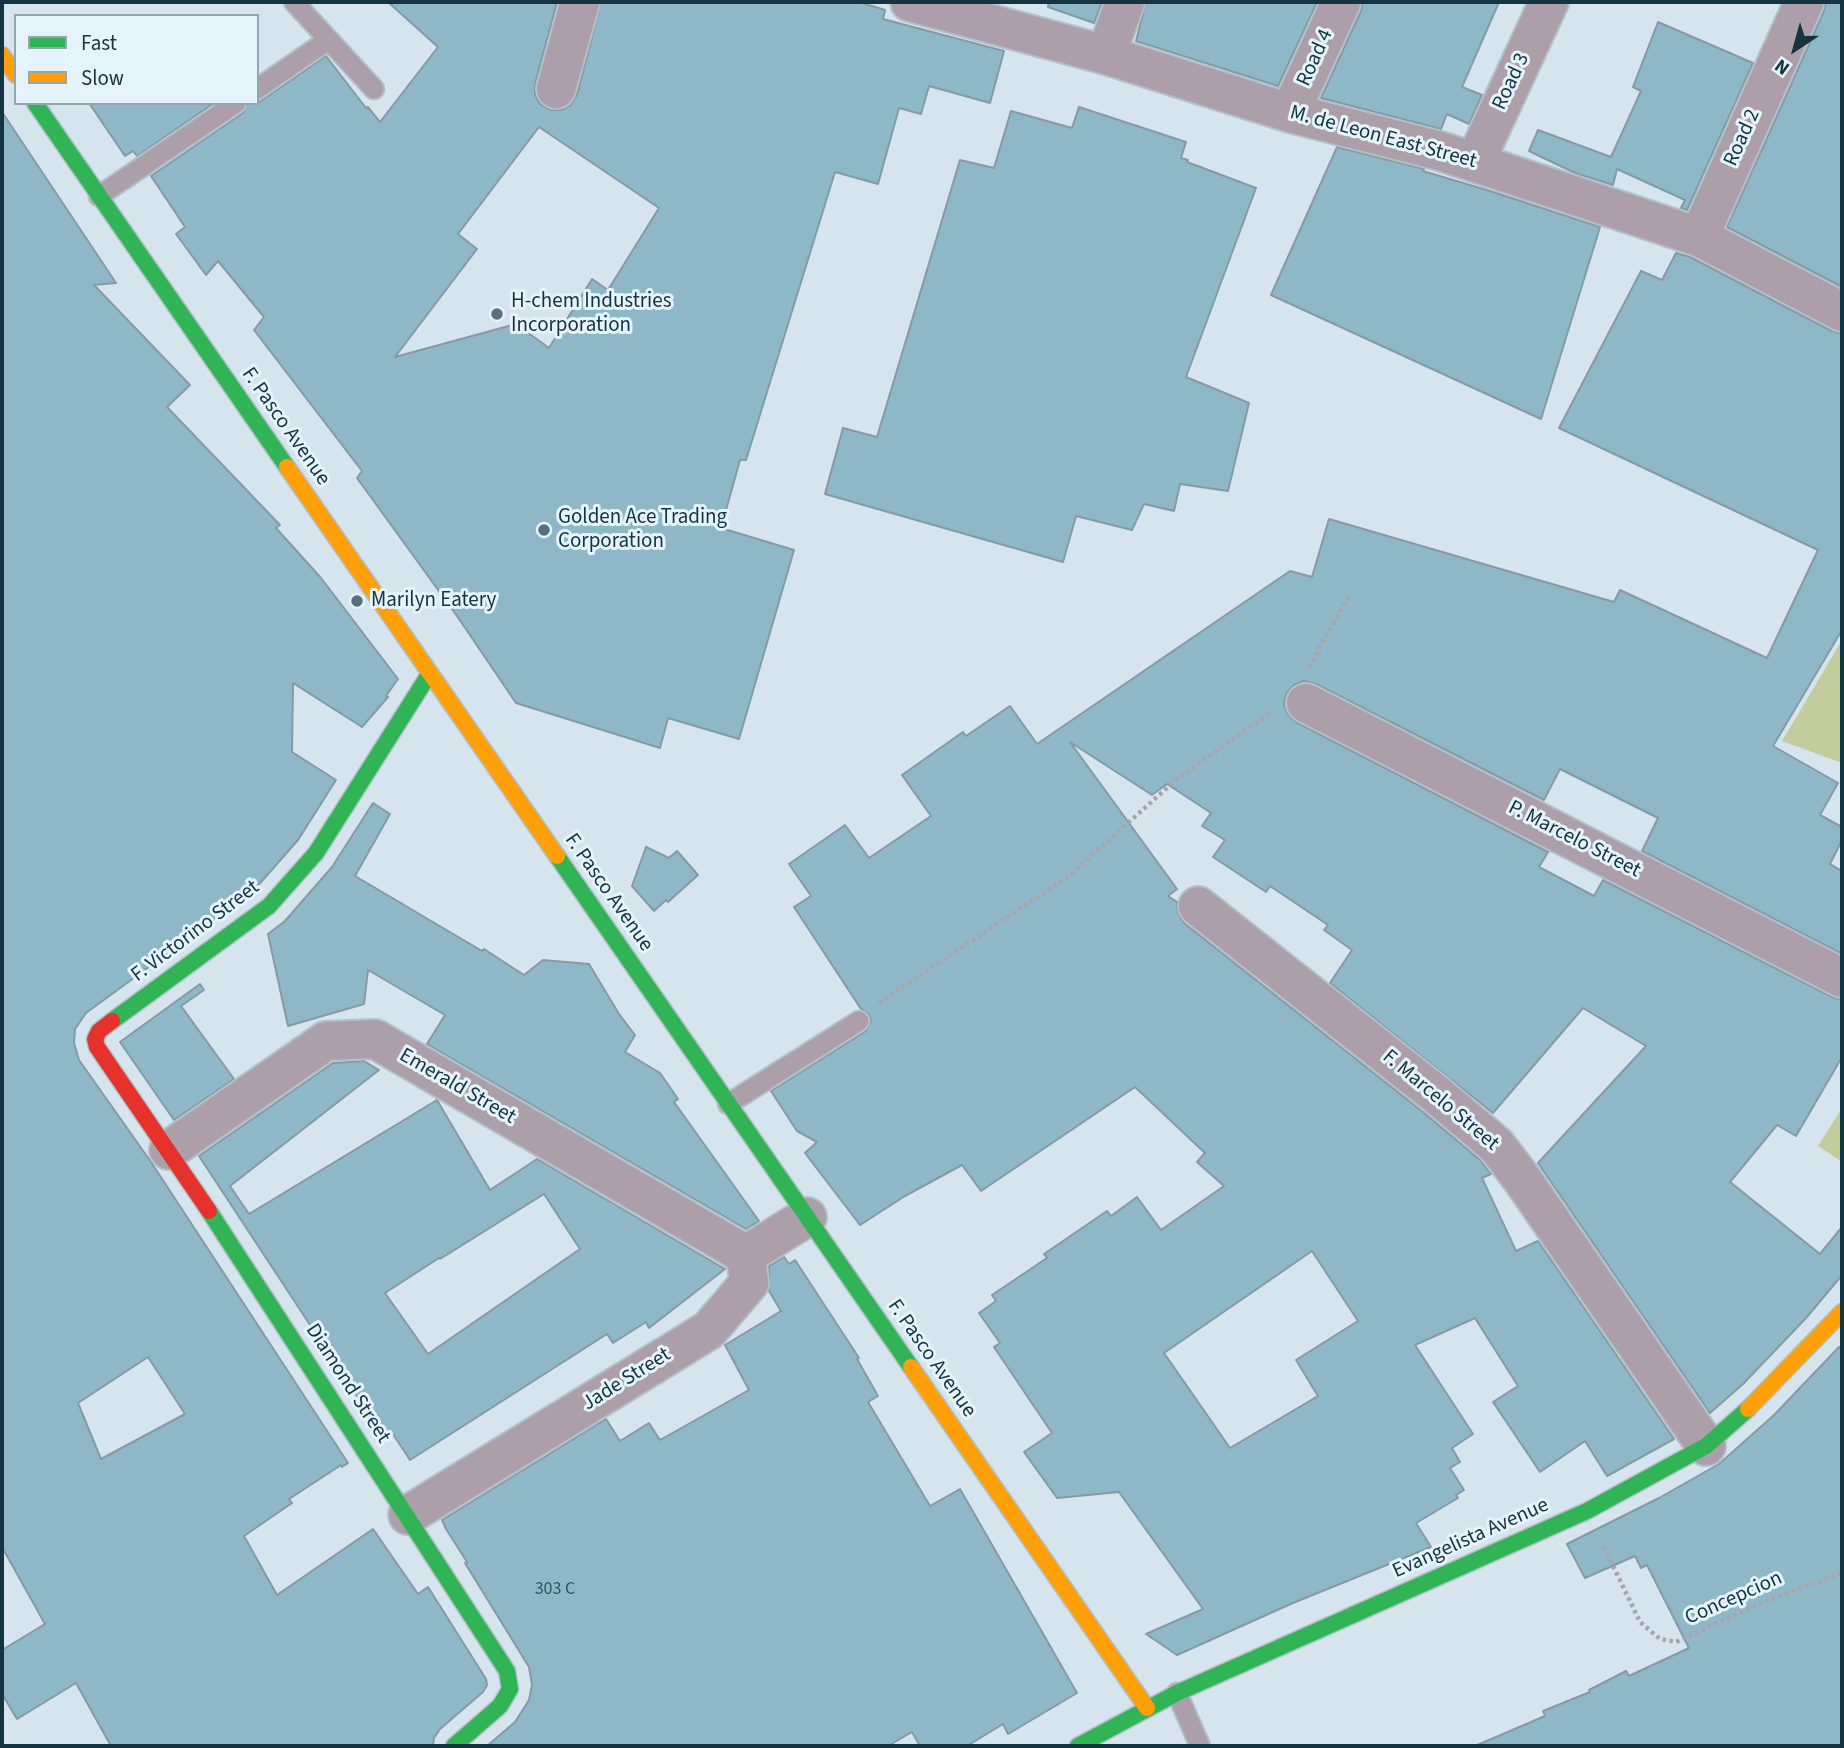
<!DOCTYPE html>
<html>
<head>
<meta charset="utf-8">
<style>
  body { margin:0 }
  #map { position:relative; width:1844px; height:1748px; overflow:hidden; background:#d6e5ed; font-family:"Source Sans 3",sans-serif }
  canvas { display:block }
  .frame { position:absolute; inset:0; border:4px solid #163341; pointer-events:none }
  .legend { position:absolute; left:14px; top:14px; width:245px; height:91px; box-sizing:border-box; background:#e5f3fa; border:2px solid #92a6b0; margin:0; padding:9px 12px; list-style:none; font-size:21px; color:#163341 }
  .legend li { display:flex; align-items:center; gap:14px; height:35px }
  .legend b { width:35px; border:2px solid #92a6b0 }
  .north { position:absolute; left:1760px; top:14px; width:70px; height:70px; -webkit-text-stroke:5px #e5f3fa; paint-order:stroke; rotate:216deg; font-size:19px; font-weight:700; line-height:28px; text-align:center; color:#163341 }
  .north::after { content:''; display:block; margin:auto; width:24px; height:32px; background:#163341; clip-path:polygon(50% 0,100% 100%,50% 72%,0 100%) }
</style>
</head>
<body>
<div id="map">
<canvas width="1844" height="1748"></canvas>
<div class="frame"></div>
<ul class="legend">
<li><b style="height:9px;background:#30b455"></b>Fast</li>
<li><b style="height:9px;background:#ff9f0a"></b>Slow</li>
</ul>
<div class="north">N</div>
</div>
<script>
const g = document.querySelector('canvas').getContext('2d');
g.lineJoin = 'round';
function paint(path, color) {
  g.fillStyle = color;
  g.fill(path, 'evenodd');
}
function toPath(rows) {
  const path = new Path2D();
  for (const r of rows) {
    path.moveTo(r[0], r[1]);
    for (let i = 2; i < r.length; i += 2) path.lineTo(r[i], r[i + 1]);
  }
  return path;
}
function strokePath(path, color, width, dash) {
  g.strokeStyle = color;
  g.lineWidth = width;
  g.lineCap = dash ? 'butt' : 'round';
  g.setLineDash(dash || []);
  g.stroke(path);
}
function drawText(font, color, halo, rows, align = 'center') {
  g.font = font + ' "Source Sans 3",sans-serif';
  g.lineWidth = 6;
  g.setLineDash([]);
  g.textBaseline = 'middle';
  g.strokeStyle = halo;
  g.fillStyle = color;
  for (const [text, x, y, turn = 0] of rows) {
    g.save();
    g.translate(x, y);
    g.rotate((+turn || 0) * Math.PI / 180);
    g.textAlign = isNaN(turn) ? turn : align;
    if (halo) g.strokeText(text, 0, 0);
    g.fillText(text, 0, 0);
    g.restore();
  }
}
paint(toPath([
  [1842,640,1842,763,1782,741],
  [1842,1108,1842,1162,1818,1146]
]), '#c3cc9d');
const building = toPath([
  [388,2,557,2,535,84,535,95,540,104,551,110,562,110,571,105,577,95,601,2,859,2,885,10,883,19,1004,51,990,103,929,86,921,114,899,108,878,184,835,172,746,460,740,460,721,528,794,550,739,739,668,718,660,748,516,703,457,616,357,478,362,471,254,330,264,317,218,261,206,275,176,234,185,227,151,176,243,113,248,103,258,103,326,56,366,108,368,107,380,122,438,47,388,2],
  [539,127,659,208,608,290,592,279,549,348,516,324,395,357,477,249,458,234,539,127],
  [1049,2,1102,2,1094,23,1048,7,1049,2],
  [1146,2,1317,2,1278,86,1136,41,1146,2],
  [1363,2,1499,2,1462,87,1482,95,1469,124,1447,114,1441,129,1321,98,1361,11,1363,2],
  [1826,2,1842,2,1842,287,1727,227,1824,11,1826,2],
  [1658,22,1753,63,1687,210,1681,208,1685,200,1617,169,1613,185,1575,173,1529,151,1538,130,1611,157,1641,91,1633,87,1658,22],
  [89,103,214,103,137,156,133,151,125,156,89,103],
  [1079,107,1186,142,1181,158,1188,160,1187,162,1256,188,1186,377,1249,403,1228,491,1180,484,1174,511,1144,504,1132,530,1076,516,1063,562,825,494,843,428,877,437,960,160,994,168,1011,111,1072,128,1079,107],
  [2,112,116,283,94,285,190,385,167,407,280,525,276,528,321,578,398,679,386,696,388,697,362,727,293,683,292,752,336,780,298,840,254,890,86,1013,75,1029,74,1043,79,1060,151,1162,348,1463,342,1467,341,1465,289,1499,292,1503,244,1536,277,1595,373,1529,418,1594,428,1587,486,1679,487,1685,483,1692,440,1729,434,1738,433,1746,111,1746,76,1683,17,1719,2,1694,2,1650,45,1624,2,1547,2,112],
  [148,1357,185,1414,101,1459,78,1403,148,1357],
  [1337,147,1424,169,1423,171,1490,191,1600,227,1541,419,1271,295,1337,147],
  [1676,253,1690,257,1832,331,1842,334,1842,630,1773,746,1838,783,1820,815,1842,827,1842,840,1830,864,1842,871,1842,954,1642,851,1658,818,1560,769,1544,800,1316,684,1304,681,1294,685,1286,694,1284,705,1288,715,1296,722,1548,852,1539,867,1594,896,1603,880,1832,997,1842,1000,1842,1057,1796,1136,1777,1125,1730,1182,1820,1254,1842,1227,1842,1275,1807,1317,1743,1384,1710,1413,1538,1163,1646,1046,1583,1008,1493,1113,1330,983,1352,950,1324,930,1328,925,1270,886,1266,892,1213,857,1225,840,1202,826,1211,813,1167,784,1152,795,1070,742,1177,889,1168,896,1177,902,1178,913,1184,923,1423,1112,1480,1160,1491,1174,1482,1178,1516,1251,1538,1241,1674,1439,1607,1476,1585,1441,1540,1472,1493,1402,1518,1386,1475,1318,1415,1345,1473,1434,1452,1448,1460,1462,1450,1468,1464,1490,1456,1495,1458,1498,1416,1523,1431,1547,1293,1603,1177,1655,1146,1634,1203,1609,1119,1492,1057,1498,1024,1452,1052,1433,994,1347,1000,1343,979,1313,996,1301,992,1295,1047,1258,1044,1254,1107,1211,1111,1216,1137,1197,1161,1230,1224,1186,1197,1162,1205,1153,1135,1087,981,1191,962,1165,905,1196,860,1225,805,1153,817,1142,797,1131,771,1091,866,1031,871,1021,869,1014,861,1009,794,907,811,896,789,864,845,825,869,858,931,816,902,775,963,732,966,736,1010,706,1037,744,1290,571,1312,577,1329,519,1614,602,1620,590,1767,658,1818,550,1559,428,1641,271,1662,280,1676,253],
  [1312,1251,1358,1321,1296,1360,1318,1396,1230,1448,1164,1353,1312,1251],
  [373,803,390,814,355,876,482,951,484,949,524,975,543,960,589,964,619,1014,635,1035,625,1052,660,1073,678,1099,674,1102,759,1221,746,1229,427,1044,445,1015,368,970,364,1004,288,1026,268,934,285,921,332,867,373,803],
  [646,847,669,858,677,851,698,875,668,902,666,900,654,911,632,886,646,847],
  [200,984,204,990,181,1006,234,1079,174,1120,120,1042,200,984],
  [364,1061,379,1070,230,1186,249,1214,437,1100,490,1190,537,1159,725,1269,649,1328,646,1322,613,1343,607,1334,410,1460,393,1434,385,1439,199,1156,333,1063,364,1061],
  [544,1194,580,1249,428,1354,385,1293,439,1258,440,1259,544,1194],
  [784,1257,789,1264,795,1260,859,1358,857,1359,878,1396,868,1402,930,1506,960,1489,1077,1693,1008,1734,1003,1724,967,1746,920,1746,912,1732,888,1746,487,1746,515,1722,529,1700,532,1685,529,1667,465,1563,467,1562,446,1529,442,1520,606,1419,620,1441,649,1423,660,1440,749,1390,725,1345,781,1311,769,1291,769,1266,784,1257],
  [1839,1347,1842,1351,1842,1746,1475,1746,1545,1716,1543,1711,1590,1692,1589,1690,1626,1671,1629,1676,1689,1648,1647,1565,1641,1568,1635,1556,1585,1578,1567,1544,1659,1498,1719,1464,1774,1415,1839,1347]
]);
paint(building, '#8eb8c7');
strokePath(building, '#869aa4', 2);
const lane = toPath([
  [294,2,374,89],
  [257,89,328,40],
  [99,196,236,103],
  [728,1104,859,1021],
  [1177,1693,1200,1746]
]);
const street = toPath([
  [910,2,1106,55,1290,113,1440,151,1699,237,1842,312],
  [1106,55,1125,2],
  [556,89,580,2],
  [1290,113,1341,2],
  [1475,162,1549,2],
  [1699,237,1804,2],
  [1306,703,1842,978],
  [1198,906,1437,1095,1496,1145,1522,1179,1706,1446],
  [169,1150,326,1041,375,1039,746,1255],
  [408,1515,709,1330,749,1283,746,1255,807,1217]
]);
const fast = toPath([
  [35,103,287,467],
  [557,856,911,1367],
  [112,1021,269,906,316,853,430,673],
  [209,1211,507,1671,510,1689,500,1706,454,1746],
  [1078,1746,1177,1693,1587,1511,1706,1446,1748,1409]
]);
const slow = toPath([
  [2,55,16,75],
  [287,467,557,856],
  [911,1367,1147,1708],
  [1748,1409,1842,1312]
]);
const jam = toPath([
  [112,1021,99,1031,95,1039,97,1047,209,1211]
]);
strokePath(lane, '#b1c1c9', 23);
strokePath(street, '#b1c1c9', 42);
strokePath(fast, '#b1c1c9', 19);
strokePath(slow, '#b1c1c9', 19);
strokePath(jam, '#b1c1c9', 19);
strokePath(toPath([
  [1309,667,1350,594],
  [879,1003,1069,876,1177,779,1270,713],
  [1604,1547,1640,1622,1660,1639,1676,1642,1756,1605,1842,1573]
]), '#a8a4ac', 4.5, [3.5, 3.5]);
strokePath(lane, '#ad9faa', 19);
strokePath(street, '#ad9faa', 38);
strokePath(fast, '#30b455', 16);
strokePath(slow, '#ff9f0a', 16);
strokePath(jam, '#e5322d', 16);
for (const [x, y, r, color] of [
  [497,314,7,"#59717d"],
  [544,530,7,"#59717d"],
  [357,601,7,"#59717d"]
]) {
  const dot = new Path2D();
  dot.arc(x, y, r, 0, 2 * Math.PI);
  g.fillStyle = color;
  g.fill(dot);
  strokePath(dot, '#e5f3fa', 2.5);
}
drawText('18px', '#345462', null, [
  ["303 C",555,1590]
]);
drawText('21px', '#163341', '#e5f3fa', [
  ["Road 4",1316,58,-66],
  ["Road 3",1512,82,-65],
  ["M. de Leon East Street",1383,138,15],
  ["Road 2",1743,138,-66],
  ["F. Pasco Avenue",285,427,55],
  ["P. Marcelo Street",1574,840,27],
  ["F. Pasco Avenue",608,893,55],
  ["F. Victorino Street",196,932,-37],
  ["Emerald Street",457,1087,30],
  ["F. Marcelo Street",1440,1101,40],
  ["F. Pasco Avenue",931,1359,55],
  ["Jade Street",627,1380,-32],
  ["Diamond Street",347,1384,57],
  ["Evangelista Avenue",1471,1539,-24],
  ["Concepcion",1734,1599,-24]
]);
drawText('21px', '#163341', '#e5f3fa', [
  ["H-chem Industries",511,302],
  ["Incorporation",511,326],
  ["Golden Ace Trading",558,518],
  ["Corporation",558,542],
  ["Marilyn Eatery",371,601]
], 'left');
</script>
</body>
</html>
